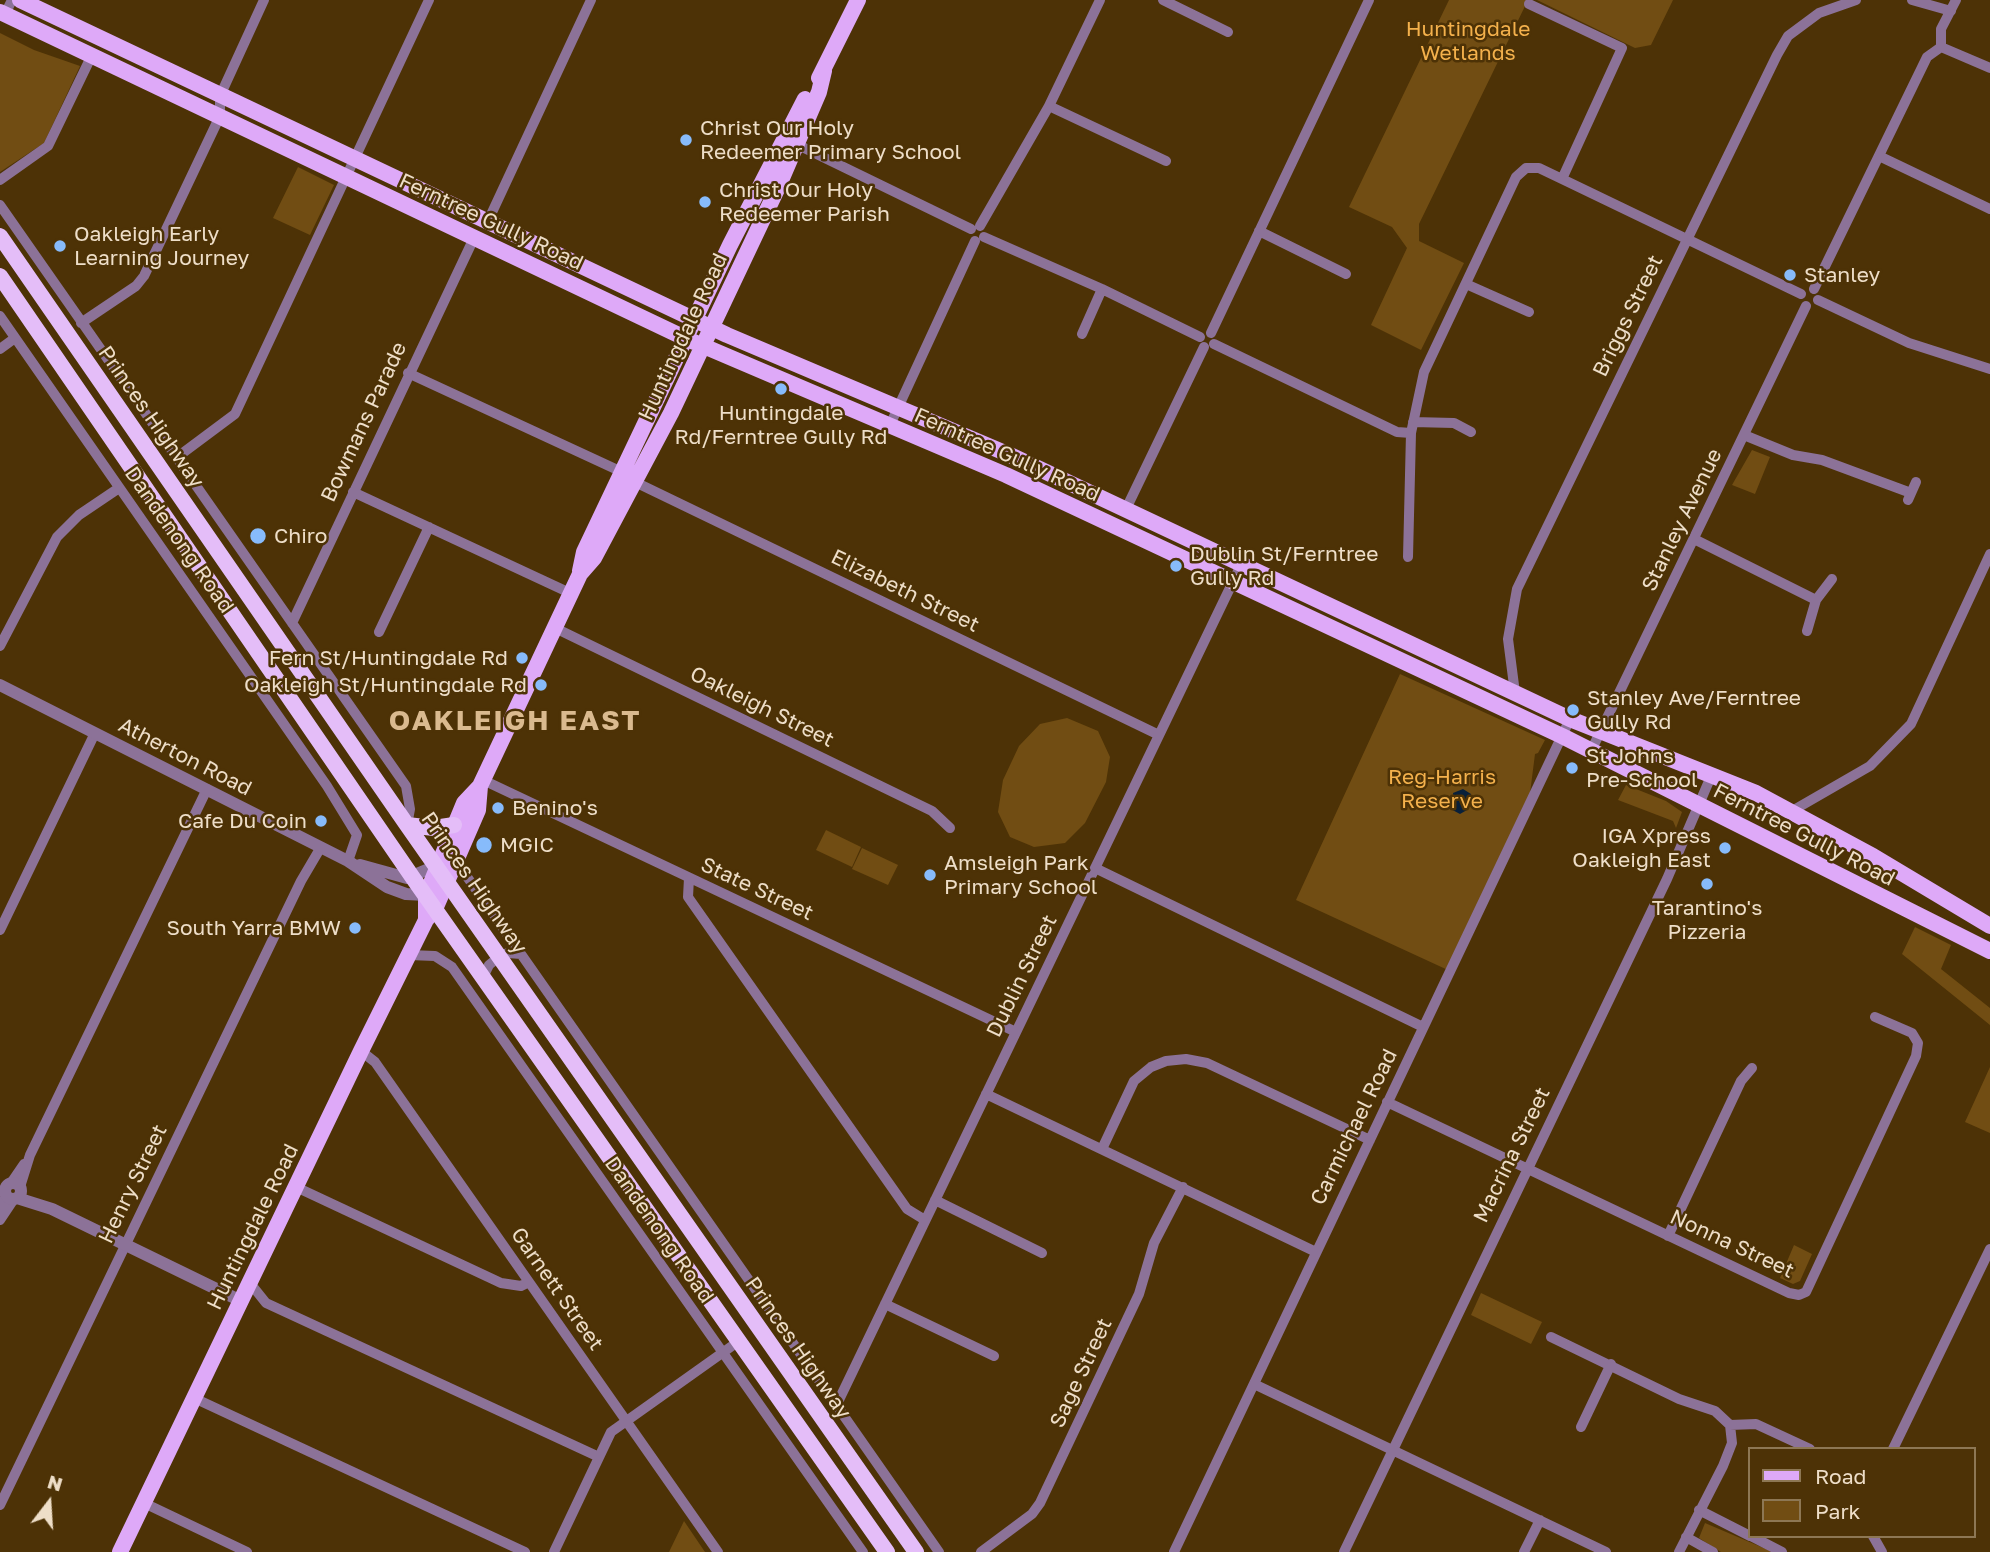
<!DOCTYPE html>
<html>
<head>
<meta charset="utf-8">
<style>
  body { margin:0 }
  #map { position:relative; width:1990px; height:1552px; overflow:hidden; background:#4d3206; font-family:"Golos Text",sans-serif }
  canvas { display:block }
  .legend { position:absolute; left:1748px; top:1447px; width:228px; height:91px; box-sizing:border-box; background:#4d3206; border:2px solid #8d7754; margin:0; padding:9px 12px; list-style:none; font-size:21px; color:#eedec8 }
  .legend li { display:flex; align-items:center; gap:14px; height:35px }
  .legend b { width:35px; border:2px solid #8d7754 }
  .north { position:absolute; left:14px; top:1468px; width:70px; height:70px; -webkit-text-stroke:5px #4d3206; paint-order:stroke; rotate:17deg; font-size:19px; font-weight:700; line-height:28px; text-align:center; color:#eedec8 }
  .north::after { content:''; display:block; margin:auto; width:24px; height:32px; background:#eedec8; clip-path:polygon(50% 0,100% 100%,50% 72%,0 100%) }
</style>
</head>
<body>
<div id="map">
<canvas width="1990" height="1552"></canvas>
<ul class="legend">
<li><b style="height:9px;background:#dea9f8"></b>Road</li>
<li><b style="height:19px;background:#714d13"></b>Park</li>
</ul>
<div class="north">N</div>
</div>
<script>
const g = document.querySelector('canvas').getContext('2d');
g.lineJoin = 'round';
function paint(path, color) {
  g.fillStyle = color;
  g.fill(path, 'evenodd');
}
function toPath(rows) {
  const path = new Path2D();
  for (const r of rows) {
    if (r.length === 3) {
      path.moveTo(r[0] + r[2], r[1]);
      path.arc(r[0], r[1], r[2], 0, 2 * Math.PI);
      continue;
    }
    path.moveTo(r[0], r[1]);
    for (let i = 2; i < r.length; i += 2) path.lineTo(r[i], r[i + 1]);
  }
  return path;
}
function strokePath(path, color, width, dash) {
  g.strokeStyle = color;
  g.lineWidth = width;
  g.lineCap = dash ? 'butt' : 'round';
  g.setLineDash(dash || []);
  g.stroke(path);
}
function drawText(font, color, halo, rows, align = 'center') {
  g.font = font + ' "Golos Text",sans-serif';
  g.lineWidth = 5;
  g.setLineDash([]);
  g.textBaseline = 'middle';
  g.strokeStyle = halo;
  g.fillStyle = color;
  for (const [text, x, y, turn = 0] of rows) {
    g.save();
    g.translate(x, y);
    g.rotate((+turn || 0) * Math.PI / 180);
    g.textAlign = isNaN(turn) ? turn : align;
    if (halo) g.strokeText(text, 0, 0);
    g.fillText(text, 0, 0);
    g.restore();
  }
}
paint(toPath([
  [1449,0,1528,0,1419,224,1419,241,1464,263,1421,350,1371,325,1407,248,1392,227,1349,207],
  [1537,0,1673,0,1651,45,1635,48],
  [0,33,34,50,80,66,44,143,0,172],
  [298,167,334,185,310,235,273,218],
  [1752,450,1770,457,1755,494,1732,485],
  [1400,674,1545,740,1538,753,1535,754,1528,809,1450,971,1296,900],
  [1067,718,1098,731,1110,757,1106,782,1085,823,1065,843,1034,847,1010,837,998,812,1003,780,1019,746,1040,724],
  [1626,785,1666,801,1682,812,1676,828,1673,821,1618,800],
  [826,830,861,847,852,867,816,850],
  [862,848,898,865,888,885,852,869],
  [1915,927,1951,945,1941,969,1990,1008,1990,1025,1902,954],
  [1990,1067,1990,1133,1965,1122],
  [1794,1245,1812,1254,1800,1281,1793,1284,1780,1278],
  [1481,1293,1542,1322,1531,1344,1471,1315],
  [684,1521,705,1552,669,1552],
  [1705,1523,1773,1552,1721,1552,1699,1538]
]), '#714d13');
paint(toPath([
  [1463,789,1471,794,1470,802,1467,810,1460,814,1445,806,1428,804,1427,800,1435,795,1454,805,1453,793]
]), '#09203a');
strokePath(toPath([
  [1163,0,1228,32],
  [1912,0,1951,11],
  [1529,4,1622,48,1562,179],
  [5,14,12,0],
  [1941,47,1990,68],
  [1049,106,1166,161],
  [792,142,971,229],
  [1879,156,1990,209],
  [0,180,48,146,92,55],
  [0,205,406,786,410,809,407,825],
  [488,221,591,0],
  [980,226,1049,106,1100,0],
  [1259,231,1346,274],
  [984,237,1102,289,1200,337],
  [1466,284,1529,312],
  [1814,289,1927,57,1941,47,1941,29,1956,0],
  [1818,300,1909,343,1990,369],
  [0,316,327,786,357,835,348,861],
  [81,323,136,286,144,276,220,116,220,96,264,0],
  [1211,333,1369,0],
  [1082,334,1102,289],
  [1214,344,1397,432,1411,433],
  [0,349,15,338],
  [408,373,622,472],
  [1413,422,1454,423,1471,432],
  [890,425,975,241],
  [1744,435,1793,455,1822,460,1911,493],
  [176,458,235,414,429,0],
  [635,482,1159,735],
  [353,492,570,593],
  [1908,500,1916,482],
  [1125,511,1204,347],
  [1694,539,1816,600],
  [1408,557,1411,433,1424,372,1516,177,1526,168,1539,168,1562,179,1801,294],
  [292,623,474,238],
  [553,627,932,811,950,828],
  [1807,631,1816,600,1832,579],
  [379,632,429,527],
  [0,646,57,537,79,515,119,488],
  [1515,693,1508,639,1517,589,1777,55,1788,36,1819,13,1856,0],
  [1591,751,1806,306],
  [483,780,1016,1032],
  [1792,811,1870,766,1911,724,1990,554],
  [456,861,939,1552],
  [1095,868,1423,1027],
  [689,878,688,897,907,1209,925,1220],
  [0,930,95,733],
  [409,955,435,956,452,967,863,1552],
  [483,977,489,965,500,956,508,953,521,954],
  [361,1051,375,1062,718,1552],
  [986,1094,1316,1252],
  [1387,1102,1789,1293,1799,1295,1806,1292,1916,1056,1918,1043,1912,1033,1875,1017],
  [1102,1149,1134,1081,1151,1067,1166,1061,1186,1059,1207,1063,1370,1140],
  [11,1183,24,1164],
  [20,1187,30,1155,207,789],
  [296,1187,501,1283,521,1286,529,1282],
  [935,1200,1042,1253],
  [0,1213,6,1195],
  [0,1220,14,1199],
  [1668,1236,1741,1081,1752,1068],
  [250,1283,266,1303,599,1457],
  [885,1304,994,1356],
  [1551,1337,1679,1399,1715,1411,1730,1425,1756,1424,1810,1449],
  [1254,1384,1606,1552],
  [194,1398,525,1552],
  [837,1404,1241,565],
  [1581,1427,1611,1364],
  [1893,1449,1990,1249],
  [144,1503,247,1552],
  [0,1505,301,881,321,847],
  [1699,1510,1750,1536],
  [1751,1536,1782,1552],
  [1873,1536,1882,1552],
  [1686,1537,1713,1552],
  [554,1552,611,1432,739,1341],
  [981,1552,1032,1514,1040,1503,1139,1294,1154,1243,1183,1187],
  [1174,1552,1570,719],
  [1344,1552,1667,879,1712,774],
  [1524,1552,1540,1520],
  [1679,1552,1723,1466,1732,1443,1730,1425]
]), '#8c7298', 10);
strokePath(toPath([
  [0,685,348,861,387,887,406,894,426,895],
  [360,865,407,878,436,866],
  [13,1191,8],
  [17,1198,52,1209,241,1301]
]), '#8c7298', 12);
strokePath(toPath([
  [20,0,727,335,1010,455,1570,719,1756,793,1873,856,1990,926],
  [0,12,687,339,1006,475,1562,736,1990,951],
  [819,78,858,0],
  [580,571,584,552,730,245,805,99],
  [426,920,426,895,464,803,480,786,580,574,594,558,671,413,779,185,819,92,824,71],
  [120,1552,361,1051,426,920,435,909,478,810,480,786]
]), '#dea9f8', 16);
strokePath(toPath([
  [0,236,407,825,916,1552],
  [0,276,413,878,887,1552],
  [407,825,434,828,454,825]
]), '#e4bdf8', 16);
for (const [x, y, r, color] of [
  [686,140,7,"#87bbfb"],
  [705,202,7,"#87bbfb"],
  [60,246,7,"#87bbfb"],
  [1790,275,7,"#87bbfb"],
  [781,389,7,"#87bbfb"],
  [258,536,9,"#87bbfb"],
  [1176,566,7,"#87bbfb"],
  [522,658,7,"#87bbfb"],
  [541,685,7,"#87bbfb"],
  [1573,710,7,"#87bbfb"],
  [1572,768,7,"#87bbfb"],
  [498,808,7,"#87bbfb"],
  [321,821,7,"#87bbfb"],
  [484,845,9,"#87bbfb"],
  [1725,848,7,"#87bbfb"],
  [930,875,7,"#87bbfb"],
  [1707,884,7,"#87bbfb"],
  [355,928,7,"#87bbfb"]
]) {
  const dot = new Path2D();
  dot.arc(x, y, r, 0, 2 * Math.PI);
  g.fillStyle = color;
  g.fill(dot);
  strokePath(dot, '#4d3206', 2.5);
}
drawText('21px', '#f4b14c', '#4d3206', [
  ["Huntingdale",1468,29],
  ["Wetlands",1468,53],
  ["Reg-Harris",1442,777],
  ["Reserve",1442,801]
]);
drawText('21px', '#eedec8', '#4d3206', [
  ["Christ Our Holy",700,128],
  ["Redeemer Primary School",700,152],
  ["Christ Our Holy",719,190],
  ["Redeemer Parish",719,214],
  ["Oakleigh Early",74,234],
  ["Learning Journey",74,258],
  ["Stanley",1804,275],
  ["Huntingdale",781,413,"center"],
  ["Rd/Ferntree Gully Rd",781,437,"center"],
  ["Chiro",274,536],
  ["Dublin St/Ferntree",1190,554],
  ["Gully Rd",1190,578],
  ["Fern St/Huntingdale Rd",508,658,"right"],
  ["Oakleigh St/Huntingdale Rd",527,685,"right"],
  ["Stanley Ave/Ferntree",1587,698],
  ["Gully Rd",1587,722],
  ["St Johns",1586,756],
  ["Pre-School",1586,780],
  ["Benino's",512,808],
  ["Cafe Du Coin",307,821,"right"],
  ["IGA Xpress",1711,836,"right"],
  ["Oakleigh East",1711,860,"right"],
  ["MGIC",500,845],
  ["Amsleigh Park",944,863],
  ["Primary School",944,887],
  ["Tarantino's",1707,908,"center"],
  ["Pizzeria",1707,932,"center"],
  ["South Yarra BMW",341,928,"right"]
], 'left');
drawText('21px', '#eedec8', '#4d3206', [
  ["Ferntree Gully Road",491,222,25],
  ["Briggs Street",1628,316,-64],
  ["Huntingdale Road",683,337,-65],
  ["Princes Highway",151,417,55],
  ["Bowmans Parade",364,422,-65],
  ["Ferntree Gully Road",1007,455,24],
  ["Stanley Avenue",1682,520,-64],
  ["Dandenong Road",179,540,55],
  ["Elizabeth Street",905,591,26],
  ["Oakleigh Street",762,707,26],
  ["Atherton Road",185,757,27],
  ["Ferntree Gully Road",1804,835,27],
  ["Princes Highway",474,883,55],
  ["State Street",757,889,25],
  ["Dublin Street",1022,976,-64],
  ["Carmichael Road",1354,1127,-64],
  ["Macrina Street",1512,1155,-64],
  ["Henry Street",133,1184,-64],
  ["Huntingdale Road",253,1227,-64],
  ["Dandenong Road",659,1230,55],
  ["Nonna Street",1732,1244,25],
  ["Garnett Street",557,1289,55],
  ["Princes Highway",798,1348,55],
  ["Sage Street",1081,1373,-65]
]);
g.letterSpacing = '2px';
drawText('bold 28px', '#daba8f', '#4d3206', [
  ["OAKLEIGH EAST",515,721]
]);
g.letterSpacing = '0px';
</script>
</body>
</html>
